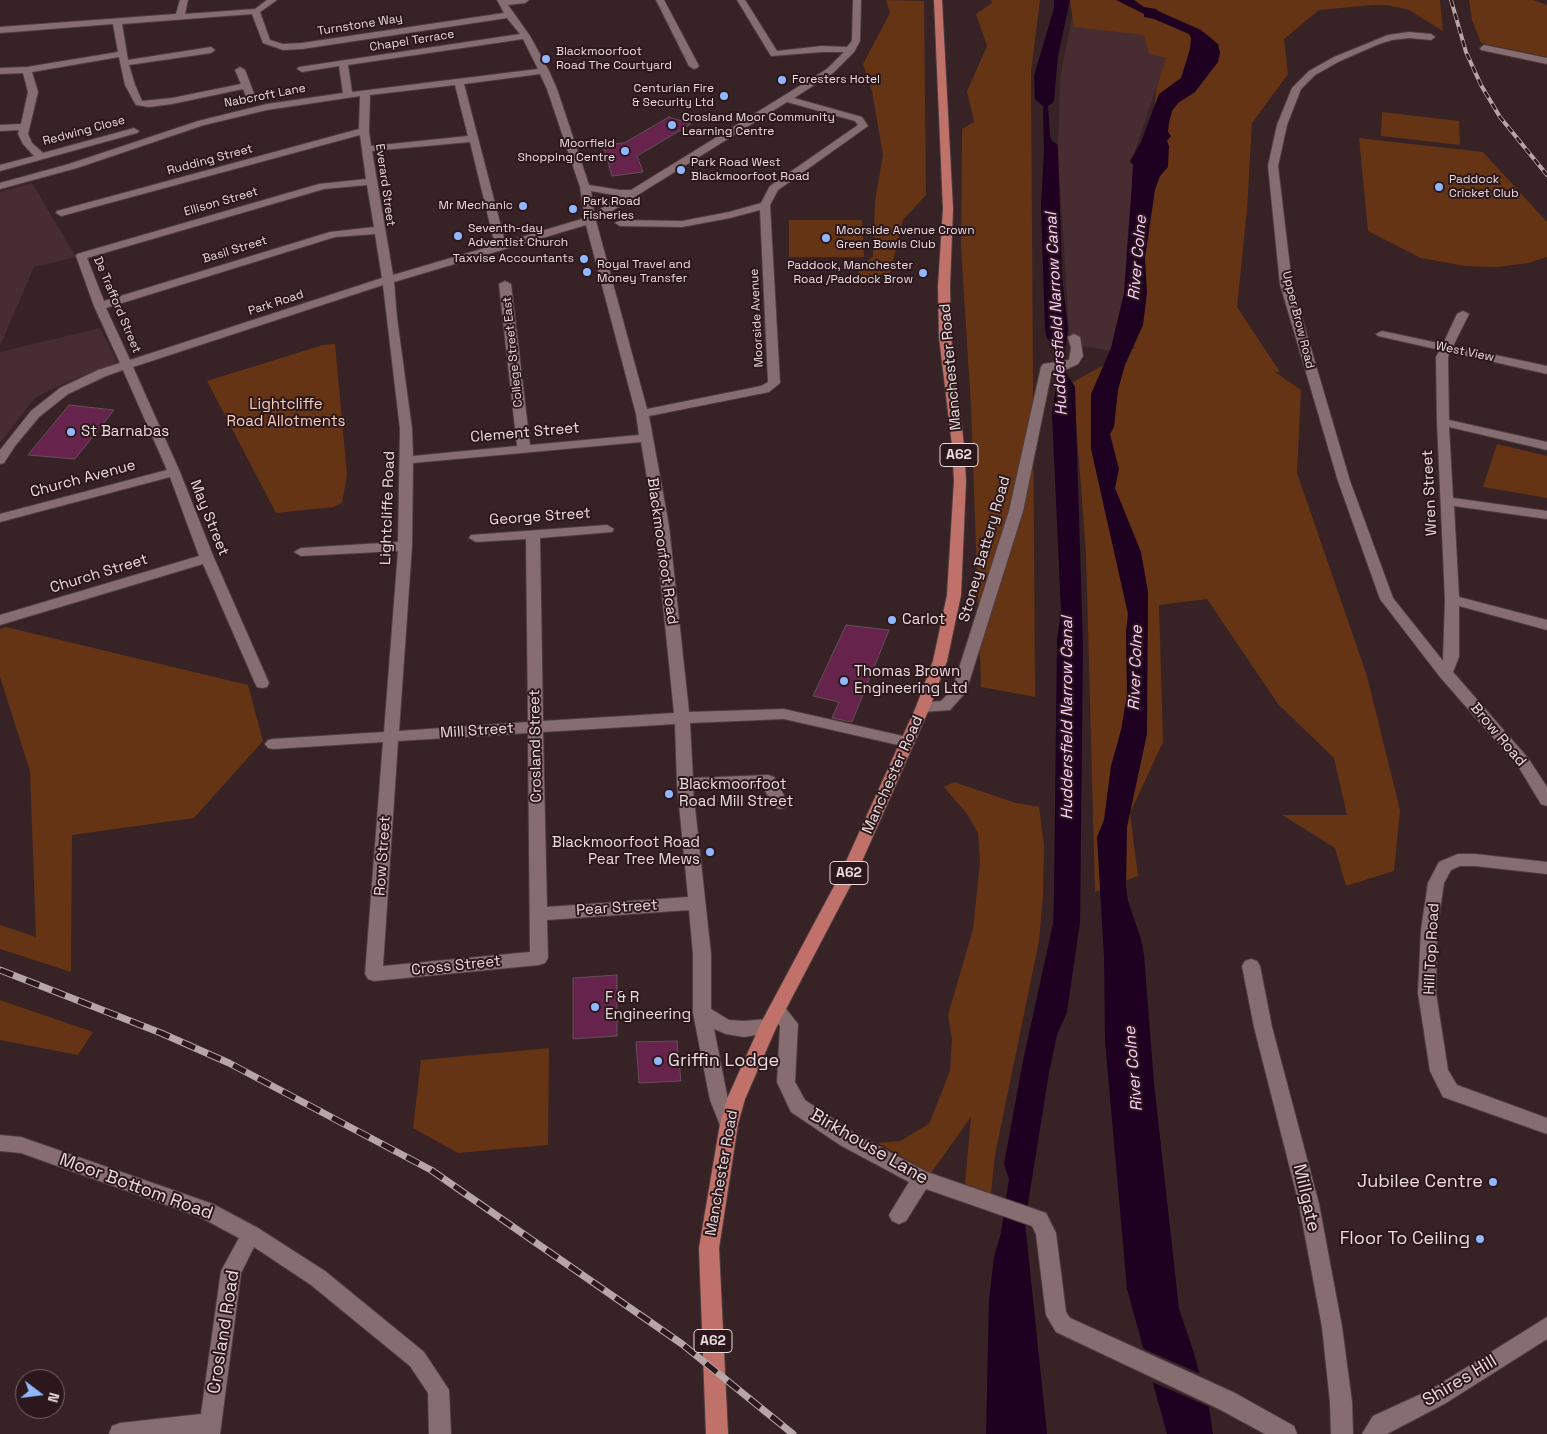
<!DOCTYPE html>
<html>
<head>
<meta charset="utf-8">
<style>
  body { margin:0 }
  #map { position:relative; width:1547px; height:1434px; overflow:hidden; background:#372225; font-family:"Space Grotesk",sans-serif }
  canvas { display:block }
  .north { position:absolute; left:15px; top:1369px; width:50px; height:50px; box-sizing:border-box; background:#2c181c; border:1px solid #786669; border-radius:50%; rotate:105deg; font-size:14px; font-weight:700; line-height:20px; text-align:center; color:#eadbdd }
  .north::after { content:''; display:block; margin:auto; width:18px; height:22px; background:#91b8fd; clip-path:polygon(50% 0,100% 100%,50% 72%,0 100%) }
</style>
</head>
<body>
<div id="map">
<canvas width="1547" height="1434"></canvas>
<div class="north">N</div>
</div>
<script>
const g = document.querySelector('canvas').getContext('2d');
g.lineJoin = 'round';
function paint(path, color) {
  g.fillStyle = color;
  g.fill(path, 'evenodd');
}
function toPath(rows) {
  const path = new Path2D();
  for (const r of rows) {
    path.moveTo(r[0], r[1]);
    for (let i = 2; i < r.length; i += 2) path.lineTo(r[i], r[i + 1]);
  }
  return path;
}
function strokePath(path, color, width, dash) {
  g.strokeStyle = color;
  g.lineWidth = width;
  g.lineCap = dash ? 'butt' : 'round';
  g.setLineDash(dash || []);
  g.stroke(path);
}
function drawText(font, color, halo, rows, align = 'center') {
  g.font = font + ' "Space Grotesk",sans-serif';
  g.lineWidth = 4;
  g.setLineDash([]);
  g.textBaseline = 'middle';
  g.strokeStyle = halo;
  g.fillStyle = color;
  for (const [text, x, y, turn = 0] of rows) {
    g.save();
    g.translate(x, y);
    g.rotate((+turn || 0) * Math.PI / 180);
    g.textAlign = isNaN(turn) ? turn : align;
    if (halo) g.strokeText(text, 0, 0);
    g.fillText(text, 0, 0);
    g.restore();
  }
}
paint(toPath([
  [1110,0,1190,64,1155,92,1132,160,1134,163,1126,256,1132,258,1116,339,1111,351,1070,344,1058,155,1060,78,1075,2],
  [32,183,76,257,34,267,0,346,0,192],
  [100,328,118,364,69,381,35,398,0,443,0,352]
]), '#472c31');
paint(toPath([
  [886,0,924,1,926,195,903,220,890,273,849,282,873,256,875,201,883,155,872,91,863,64,890,13],
  [991,0,1040,0,1031,72,1035,697,981,687,971,406,961,248,962,129,974,122,967,91,987,46,976,14,992,3],
  [1070,0,1440,0,1443,31,1409,10,1387,5,1373,5,1319,10,1284,39,1288,74,1252,123,1247,210,1237,307,1280,372,1275,372,1301,390,1297,473,1367,676,1400,810,1394,871,1346,886,1335,848,1282,815,1347,815,1334,758,1278,704,1207,599,1159,605,1163,742,1130,813,1138,876,1095,892,1086,553,1073,382,1136,347,1130,346,1156,91,1166,58,1149,54,1144,35,1074,27],
  [1469,0,1533,0,1547,5,1547,57,1481,43,1472,20],
  [1382,112,1459,121,1460,145,1381,136],
  [1359,138,1483,152,1547,222,1547,257,1528,263,1497,267,1465,266,1421,258,1368,231],
  [789,220,862,220,864,257,789,257],
  [335,344,347,475,342,503,333,507,276,513,207,381,323,345],
  [1497,444,1547,456,1547,498,1483,487],
  [6,627,248,685,263,741,194,818,72,835,71,972,0,949,0,925,36,937,30,771,0,677,0,629],
  [954,782,1016,803,1039,807,1044,846,1043,896,1039,941,995,1155,991,1193,965,1184,971,1117,931,1173,878,1143,900,1141,929,1124,950,1071,952,1039,948,1015,973,929,980,862,978,833,967,814,944,787],
  [0,1000,93,1032,78,1055,0,1040],
  [549,1048,548,1145,458,1153,413,1128,421,1060]
]), '#643414');
paint(toPath([
  [1054,0,1070,0,1058,56,1054,100,1053,103,1048,106,1050,136,1052,141,1057,144,1058,149,1062,276,1068,330,1064,357,1066,373,1075,387,1083,646,1080,922,1067,1012,1057,1035,1049,1073,1025,1222,1047,1434,986,1434,989,1300,994,1257,1001,1233,1009,1179,1004,1164,1023,1061,1053,924,1054,896,1057,640,1061,611,1052,413,1058,373,1057,356,1051,343,1047,338,1045,330,1041,204,1044,152,1043,106,1035,99,1034,76,1054,8],
  [1116,0,1134,0,1144,7,1156,9,1158,11,1201,30,1218,44,1220,53,1218,62,1195,92,1178,103,1172,111,1169,123,1168,132,1171,136,1167,141,1169,146,1168,167,1160,176,1155,190,1145,258,1147,293,1143,325,1125,365,1118,390,1114,427,1110,434,1119,469,1115,488,1141,552,1148,592,1147,734,1127,827,1126,887,1128,901,1141,939,1144,955,1154,1083,1179,1309,1193,1350,1209,1408,1213,1434,1167,1434,1127,1289,1105,1041,1104,957,1097,837,1104,820,1111,766,1121,730,1127,695,1126,632,1128,614,1091,449,1091,394,1111,348,1124,293,1131,199,1133,165,1130,161,1141,142,1159,94,1181,78,1190,49,1191,38,1189,34,1154,19,1144,17,1144,14]
]), '#1e0021');
paint(toPath([
  [1142,1348,1203,1375,1212,1408,1152,1382]
]), '#372225');
const building = toPath([
  [669,117,691,124,637,156,643,172,612,176,603,145,624,143,669,117],
  [69,405,114,410,75,459,28,455,69,405],
  [846,625,889,630,852,722,832,718,839,702,813,696,846,625],
  [617,975,617,1036,573,1039,573,978,617,975],
  [677,1041,681,1081,639,1083,636,1042,677,1041]
]);
paint(building, '#66244c');
strokePath(building, '#644f59', 1);
const minor = toPath([
  [180,0,188,0,185,14,255,9,267,0,277,0,260,12,270,40,283,44,302,43,504,13,497,0,529,0,525,3,508,5,530,36,549,71,557,89,589,185,620,190,631,190,827,69,844,52,822,52,771,56,737,0,745,0,777,51,822,46,847,47,852,41,853,0,861,0,860,41,854,52,833,73,794,98,862,117,868,126,778,190,770,205,780,383,769,392,649,416,669,526,689,712,784,709,907,737,912,738,915,742,912,746,907,747,784,719,690,723,693,778,768,775,774,777,788,803,786,807,780,809,774,807,763,787,693,789,711,954,711,1009,729,1020,744,1021,768,1019,774,1021,777,1026,774,1031,768,1033,744,1037,726,1034,714,1029,728,1100,738,1124,736,1130,729,1132,722,1130,710,1100,693,1013,693,954,689,910,547,920,548,958,545,963,539,965,374,981,368,979,365,974,383,742,273,749,268,748,265,744,268,740,273,739,384,732,398,551,301,556,294,552,301,548,398,542,400,429,383,285,133,367,180,472,214,558,269,683,267,687,262,688,257,687,255,683,203,564,0,625,0,615,199,556,170,477,0,522,0,514,167,470,123,370,106,376,68,394,39,417,15,446,4,463,0,464,0,450,31,411,60,388,98,370,120,363,94,306,76,256,77,254,319,184,366,179,360,135,65,215,61,216,56,213,57,211,359,129,360,96,267,110,204,125,77,168,0,189,0,183,69,164,198,121,267,104,343,93,339,66,302,72,297,69,299,67,520,34,507,18,302,49,283,50,263,43,252,14,122,24,128,60,211,47,215,50,211,53,129,65,135,85,142,101,172,98,241,84,235,70,240,67,245,70,255,96,253,98,247,98,243,89,172,104,149,107,136,105,125,85,119,57,32,72,38,92,28,134,32,143,43,153,134,128,139,131,137,133,0,171,0,165,34,156,23,144,18,134,19,130,0,131,0,125,21,124,28,92,23,73,0,74,0,68,27,67,118,52,113,24,0,33,0,27,176,14,180,0],
  [523,39,538,69,352,92,348,65,523,39],
  [540,74,547,89,580,187,585,218,505,242,464,84,540,74],
  [455,85,468,136,371,146,369,131,370,95,455,85],
  [787,102,855,121,858,125,770,186,761,203,729,212,682,221,620,220,615,223,620,226,682,227,730,218,760,210,768,382,761,386,647,409,596,221,787,102],
  [470,142,495,245,393,275,372,151,470,142],
  [367,185,374,227,330,232,104,301,87,258,324,189,367,185],
  [591,191,620,196,621,196,594,213,591,191],
  [586,225,636,414,639,435,530,445,511,284,505,281,499,284,517,446,413,456,412,429,397,318,394,282,586,225],
  [375,234,382,278,130,360,106,308,335,237,375,234],
  [641,442,655,526,674,713,543,721,540,538,612,532,614,529,607,525,471,535,469,538,476,542,526,539,528,722,399,731,412,546,413,463,641,442],
  [675,724,677,784,688,897,547,907,543,732,675,724],
  [528,733,530,952,383,966,398,741,528,733],
  [656,0,664,0,699,66,697,68,694,69,689,66,656,0],
  [1409,32,1431,34,1435,37,1431,40,1409,38,1392,40,1379,44,1340,61,1315,75,1301,89,1287,125,1278,166,1292,284,1350,481,1393,598,1443,661,1445,600,1437,422,1436,357,1440,350,1378,336,1376,334,1382,331,1443,344,1457,314,1463,311,1469,314,1453,346,1547,366,1547,374,1450,352,1448,357,1449,420,1547,442,1547,450,1449,427,1453,498,1547,511,1547,519,1454,506,1459,597,1547,620,1547,630,1459,606,1459,657,1453,672,1528,758,1547,787,1547,806,1541,804,1518,766,1440,677,1380,599,1338,481,1280,284,1268,166,1277,125,1292,88,1309,71,1334,57,1388,35,1409,32],
  [1484,45,1547,58,1547,64,1481,50,1480,48,1484,45],
  [1074,334,1080,337,1083,356,1078,364,1067,369,1052,370,1023,511,966,692,950,710,923,712,918,711,916,707,918,703,941,701,952,690,1009,511,1041,367,1043,364,1069,360,1071,348,1068,337,1074,334],
  [1458,854,1475,854,1547,862,1547,874,1475,866,1460,866,1451,870,1444,883,1437,930,1436,993,1448,1070,1457,1085,1547,1118,1547,1134,1443,1097,1430,1071,1418,993,1421,930,1428,883,1439,862,1458,854],
  [1251,959,1257,961,1260,966,1272,1027,1319,1204,1342,1327,1352,1402,1353,1434,1331,1434,1330,1402,1322,1327,1299,1204,1254,1027,1242,966,1245,961,1251,959],
  [777,1003,783,1005,798,1024,795,1082,805,1100,854,1133,927,1172,1046,1213,1056,1233,1066,1312,1070,1318,1235,1393,1294,1426,1297,1434,1265,1434,1219,1409,1056,1332,1046,1315,1036,1234,1032,1226,926,1189,906,1221,899,1224,892,1221,889,1215,909,1182,840,1145,791,1112,777,1082,780,1026,768,1010,771,1005,777,1003],
  [0,1135,21,1137,213,1204,258,1228,325,1271,424,1352,449,1390,451,1434,429,1434,428,1393,410,1366,311,1285,254,1247,241,1273,220,1434,109,1434,112,1426,120,1423,201,1414,221,1271,239,1238,200,1217,21,1153,0,1151,0,1135],
  [1547,1317,1547,1339,1446,1403,1387,1434,1362,1434,1373,1416,1432,1389,1547,1317]
]);
const major = toPath([
  [934,0,942,0,953,209,950,286,951,337,964,445,966,481,961,595,947,661,930,707,855,877,776,1028,745,1099,738,1124,719,1248,728,1434,706,1434,699,1248,720,1124,727,1099,762,1021,839,877,916,707,933,661,947,595,954,481,952,445,939,337,938,286,943,209,934,0]
]);
strokePath(minor, '#4e3d40', 2);
strokePath(major, '#4e3d40', 2);
paint(minor, '#866d71');
paint(major, '#c0726a');
const railFar1 = toPath([
  [1451,0,1466,52,1481,85,1500,117,1547,175]
]);
const rail = toPath([
  [0,970,161,1033,229,1063,431,1170,682,1344,793,1434]
]);
strokePath(railFar1, '#b7a6a8', 4);
strokePath(rail, '#b7a6a8', 7);
strokePath(railFar1, '#2c181c', 2.5, [7]);
strokePath(rail, '#2c181c', 5, [14]);
for (const [x, y, r, color] of [
  [546,59,5,"#91b8fd"],
  [782,80,5,"#91b8fd"],
  [724,96,5,"#91b8fd"],
  [672,125,5,"#91b8fd"],
  [625,151,5,"#91b8fd"],
  [681,170,5,"#91b8fd"],
  [1439,187,5,"#91b8fd"],
  [523,206,5,"#91b8fd"],
  [573,209,5,"#91b8fd"],
  [458,236,5,"#91b8fd"],
  [826,238,5,"#91b8fd"],
  [584,259,5,"#91b8fd"],
  [587,272,5,"#91b8fd"],
  [923,273,5,"#91b8fd"],
  [71,432,5,"#91b8fd"],
  [892,620,5,"#91b8fd"],
  [844,681,5,"#91b8fd"],
  [669,794,5,"#91b8fd"],
  [710,852,5,"#91b8fd"],
  [595,1007,5,"#91b8fd"],
  [658,1061,5,"#91b8fd"],
  [1493,1182,5,"#91b8fd"],
  [1480,1239,5,"#91b8fd"]
]) {
  const dot = new Path2D();
  dot.arc(x, y, r, 0, 2 * Math.PI);
  g.fillStyle = color;
  g.fill(dot);
  strokePath(dot, '#2c181c', 2);
}
drawText('12px', '#eadbdd', '#2c181c', [
  ["Turnstone Way",360,25,-9],
  ["Chapel Terrace",412,41,-9],
  ["Nabcroft Lane",265,96,-11],
  ["Redwing Close",84,131,-15],
  ["Rudding Street",210,160,-15],
  ["Everard Street",385,185,82],
  ["Ellison Street",221,202,-16],
  ["Basil Street",235,250,-17],
  ["Park Road",276,303,-18],
  ["De Trafford Street",117,305,67],
  ["Moorside Avenue",757,318,-93],
  ["Upper Brow Road",1298,320,76],
  ["College Street East",513,352,-96],
  ["West View",1465,352,12]
]);
drawText('12px', '#eadbdd', '#2c181c', [
  ["Blackmoorfoot",556,52],
  ["Road The Courtyard",556,66],
  ["Foresters Hotel",792,80],
  ["Centurian Fire",714,89,"right"],
  ["& Security Ltd",714,103,"right"],
  ["Crosland Moor Community",682,118],
  ["Learning Centre",682,132],
  ["Moorfield",615,144,"right"],
  ["Shopping Centre",615,158,"right"],
  ["Park Road West",691,163],
  ["Blackmoorfoot Road",691,177],
  ["Paddock",1449,180],
  ["Cricket Club",1449,194],
  ["Park Road",583,202],
  ["Fisheries",583,216],
  ["Mr Mechanic",513,206,"right"],
  ["Seventh-day",468,229],
  ["Adventist Church",468,243],
  ["Moorside Avenue Crown",836,231],
  ["Green Bowls Club",836,245],
  ["Taxvise Accountants",574,259,"right"],
  ["Royal Travel and",597,265],
  ["Money Transfer",597,279],
  ["Paddock, Manchester",913,266,"right"],
  ["Road /Paddock Brow",913,280,"right"]
], 'left');
for (const [x, y, w] of [
  [959,455,38],
  [849,873,38],
  [713,1341,38]
]) {
  const box = new Path2D();
  box.roundRect(x - w / 2, y - 11.5, w, 23, 4);
  g.fillStyle = '#2c181c';
  g.fill(box);
  strokePath(box, '#eadbdd', 1);
}
drawText('bold 14px', '#eadbdd', null, [
  ["A62",959,455],
  ["A62",849,873],
  ["A62",713,1341]
]);
drawText('15px', '#eadbdd', '#2c181c', [
  ["Manchester Road",951,367,-95],
  ["Clement Street",525,433,-5],
  ["Church Avenue",83,479,-15],
  ["Wren Street",1430,493,-93],
  ["Lightcliffe Road",388,508,-88],
  ["George Street",540,517,-4],
  ["May Street",209,518,68],
  ["Stoney Battery Road",985,549,-74],
  ["Blackmoorfoot Road",662,551,82],
  ["Church Street",99,574,-17],
  ["Mill Street",477,731,-4],
  ["Brow Road",1498,735,50],
  ["Crosland Street",536,746,-91],
  ["Manchester Road",893,775,-66],
  ["Row Street",383,856,-86],
  ["Pear Street",617,908,-4],
  ["Hill Top Road",1432,949,-87],
  ["Cross Street",456,966,-6],
  ["Manchester Road",722,1173,-80]
]);
drawText('15px', '#f8d0ba', '#2c181c', [
  ["Lightcliffe",286,405],
  ["Road Allotments",286,422]
]);
drawText('15px', '#eadbdd', '#2c181c', [
  ["St Barnabas",81,432],
  ["Carlot",902,620],
  ["Thomas Brown",854,672],
  ["Engineering Ltd",854,689],
  ["Blackmoorfoot",679,785],
  ["Road Mill Street",679,802],
  ["Blackmoorfoot Road",700,843,"right"],
  ["Pear Tree Mews",700,860,"right"],
  ["F & R",605,998],
  ["Engineering",605,1015]
], 'left');
drawText('italic 16px', '#fccdfd', '#2c181c', [
  ["River Colne",1138,258,-85],
  ["Huddersfield Narrow Canal",1057,314,-93],
  ["River Colne",1136,668,-88],
  ["Huddersfield Narrow Canal",1068,718,-90],
  ["River Colne",1134,1069,-95]
]);
drawText('18px', '#eadbdd', '#2c181c', [
  ["Griffin Lodge",668,1061,"left"],
  ["Jubilee Centre",1483,1182],
  ["Floor To Ceiling",1470,1239]
], 'right');
drawText('18px', '#eadbdd', '#2c181c', [
  ["Birkhouse Lane",869,1147,30],
  ["Moor Bottom Road",136,1187,20],
  ["Millgate",1306,1198,77],
  ["Crosland Road",224,1332,-81],
  ["Shires Hill",1460,1381,-31]
]);
</script>
</body>
</html>
